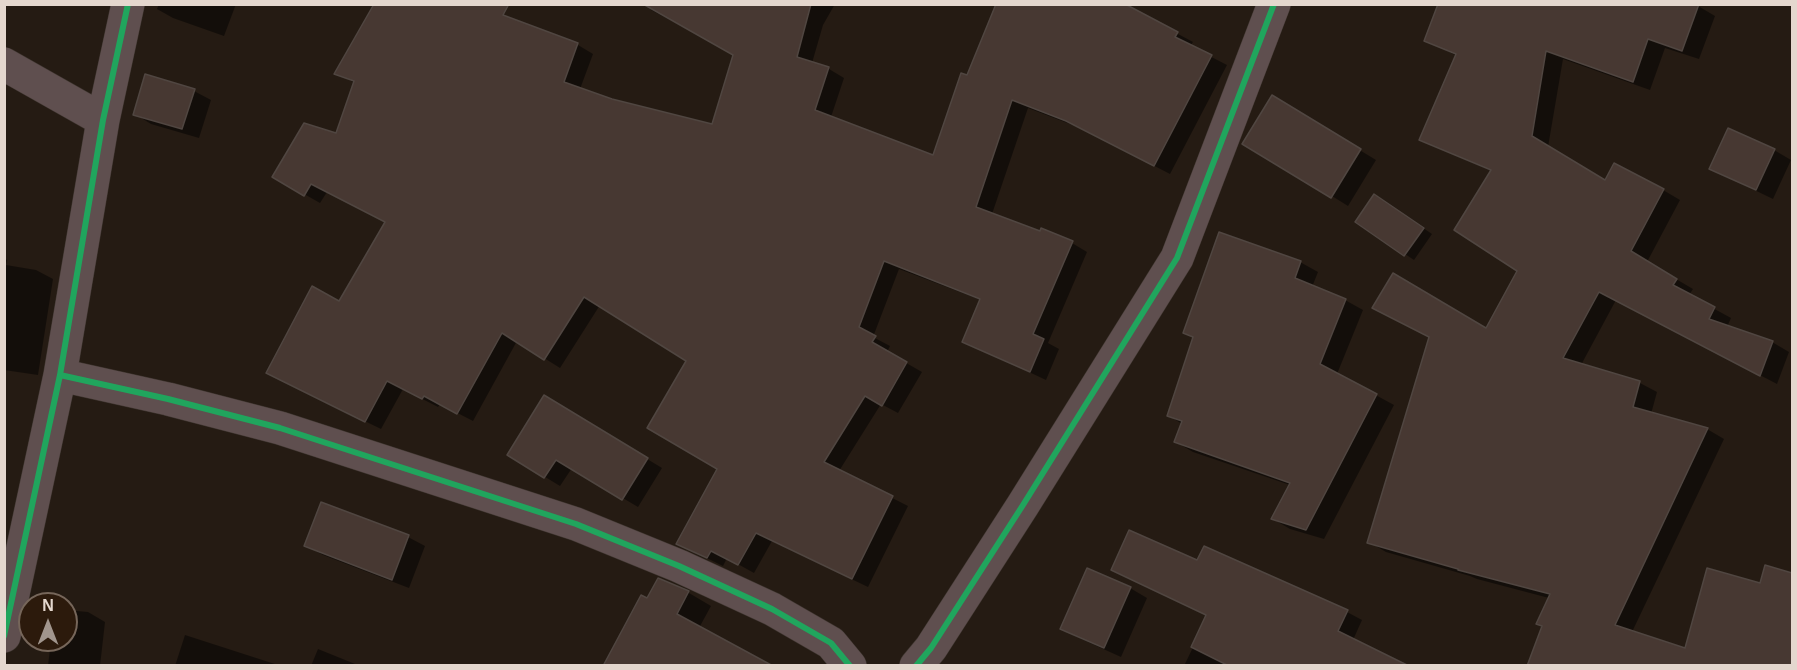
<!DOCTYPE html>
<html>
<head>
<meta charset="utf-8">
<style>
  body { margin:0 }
  #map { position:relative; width:1797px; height:670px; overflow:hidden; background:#251b13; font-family:Arial,sans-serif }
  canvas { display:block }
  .frame { position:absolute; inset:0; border:6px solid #e4d7ce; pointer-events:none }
  .north { position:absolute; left:18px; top:592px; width:60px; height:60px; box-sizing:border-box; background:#2c1a0c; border:2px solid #76665a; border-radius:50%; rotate:0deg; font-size:16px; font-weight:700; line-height:24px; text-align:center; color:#e4d7ce }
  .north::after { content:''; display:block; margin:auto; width:21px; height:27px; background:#a1958d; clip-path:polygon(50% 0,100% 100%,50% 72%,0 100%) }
</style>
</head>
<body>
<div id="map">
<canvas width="1797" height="670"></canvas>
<div class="frame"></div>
<div class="north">N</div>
</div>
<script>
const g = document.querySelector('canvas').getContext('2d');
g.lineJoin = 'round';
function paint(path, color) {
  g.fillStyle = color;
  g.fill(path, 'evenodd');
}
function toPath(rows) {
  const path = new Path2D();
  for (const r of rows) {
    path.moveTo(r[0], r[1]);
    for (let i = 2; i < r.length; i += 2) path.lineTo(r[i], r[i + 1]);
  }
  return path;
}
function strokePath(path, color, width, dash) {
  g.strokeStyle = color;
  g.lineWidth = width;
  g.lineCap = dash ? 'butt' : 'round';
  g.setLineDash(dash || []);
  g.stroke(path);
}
paint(toPath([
  [159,4,236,4,224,36,173,18,157,9],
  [469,4,578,45,593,54,580,89,612,101,714,126,734,54,651,10,654,4,835,4,823,25,812,63,829,69,844,78,831,117,934,157,967,77,1122,4,1193,42,1190,46,1227,65,1170,174,1083,129,1028,108,992,214,1072,243,1087,252,1048,343,1059,349,1046,380,963,341,981,300,899,269,873,337,890,346,887,352,922,372,898,413,881,404,839,471,908,506,868,587,772,541,754,573,727,558,723,566,678,544,719,468,688,361,600,305,560,368,517,341,473,421,440,404,438,407,403,389,381,429,283,381,340,303,386,222,327,192,320,203,274,177,337,135,355,83,336,73],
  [1698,6,1715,16,1699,59,1665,48,1650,90,1563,59,1548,147,1606,182,1663,190,1680,200,1647,262,1693,289,1689,295,1731,318,1727,327,1772,342,1789,352,1777,384,1616,300,1581,365,1640,383,1657,392,1651,414,1707,429,1724,439,1632,632,1686,650,1761,585,1766,567,1792,575,1792,666,1528,666,1543,626,1549,598,1477,579,1470,576,1386,552,1369,542,1518,270,1492,171,1438,148,1421,139,1457,56,1426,40],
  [194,91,211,100,199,138,151,124,135,114],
  [1289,107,1376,160,1348,206,1332,196],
  [1774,150,1791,160,1773,199,1711,169],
  [1383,201,1432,234,1414,260,1357,222],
  [4,258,7,260,6,265,36,270,53,279,38,375,4,370],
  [1300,262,1318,272,1312,287,1345,300,1363,310,1337,374,1394,405,1324,539,1290,529,1273,519,1290,485,1193,452,1176,442,1182,424,1168,415,1195,338,1185,332],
  [560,406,662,468,638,507,572,468,560,486,509,455],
  [322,504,408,537,425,546,409,588,323,555,306,546],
  [1198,562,1347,612,1362,620,1353,640,1397,666,1184,666,1208,616],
  [658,580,689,593,711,606,699,628,647,600],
  [1130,588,1147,598,1121,657,1079,638,1062,629],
  [66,610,88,612,105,622,100,666,48,666,51,640,66,640],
  [185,635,281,666,175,666],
  [318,649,360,666,311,666]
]), '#0007');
const building = toPath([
  [374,4,509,4,503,15,578,43,564,82,612,99,712,124,733,55,643,4,811,4,797,57,829,67,815,110,933,155,961,73,967,75,996,4,1125,4,1178,32,1175,37,1212,55,1154,166,1066,121,1012,100,976,207,1040,231,1041,228,1073,241,1033,334,1044,339,1030,372,962,342,980,299,884,261,859,327,876,336,872,342,907,362,882,406,865,396,824,462,893,496,852,579,756,533,738,565,711,551,707,558,676,544,717,469,647,428,686,361,584,297,544,360,502,333,457,414,424,396,422,399,387,381,365,422,266,373,312,286,339,301,385,222,311,184,304,196,272,177,304,123,336,133,354,81,334,74,374,4],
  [1438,4,1699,4,1682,51,1648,39,1633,82,1546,51,1532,136,1605,180,1614,163,1664,189,1631,251,1677,279,1673,285,1715,307,1709,319,1773,341,1760,376,1599,292,1563,358,1640,381,1633,407,1708,428,1615,625,1685,648,1707,568,1760,583,1765,565,1792,573,1792,666,1527,666,1542,626,1536,624,1550,594,1458,570,1458,569,1367,543,1429,337,1372,308,1393,273,1486,328,1517,271,1454,230,1491,170,1419,140,1456,54,1424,41,1438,4],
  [145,74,195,89,182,129,133,115,145,74],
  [1272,95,1361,149,1331,198,1242,144,1272,95],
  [1728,128,1775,149,1756,190,1709,169,1728,128],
  [1374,194,1424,228,1404,256,1355,222,1374,194],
  [1219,232,1301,261,1295,278,1346,299,1320,364,1377,394,1306,530,1271,519,1290,483,1174,442,1182,421,1167,416,1193,337,1183,333,1219,232],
  [544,395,648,458,622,500,556,460,544,478,507,455,544,395],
  [321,502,409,535,392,580,304,546,321,502],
  [1129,530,1197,560,1204,546,1348,610,1338,631,1409,666,1229,666,1191,647,1206,615,1111,570,1129,530],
  [1087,568,1131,587,1104,648,1060,629,1087,568],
  [658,578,689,591,677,614,773,666,603,666,641,595,647,598,658,578]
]);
paint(building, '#473832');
strokePath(building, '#504641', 1.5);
const minor = toPath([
  [4,64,103,120],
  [60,375,168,399,280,428,576,524,679,566,772,609,831,643,850,666],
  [4,636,60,375,103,120,128,4],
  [916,666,931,648,1023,505,1177,258,1274,4]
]);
strokePath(minor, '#3e352f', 34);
strokePath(minor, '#5f4f4f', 33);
strokePath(toPath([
  [60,375,168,399,280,428,576,524,679,566,772,609,831,643,850,666],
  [4,636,60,375,103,120,128,4],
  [916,666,931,648,1023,505,1177,258,1274,4]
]), '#20a55d', 6);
</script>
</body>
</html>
